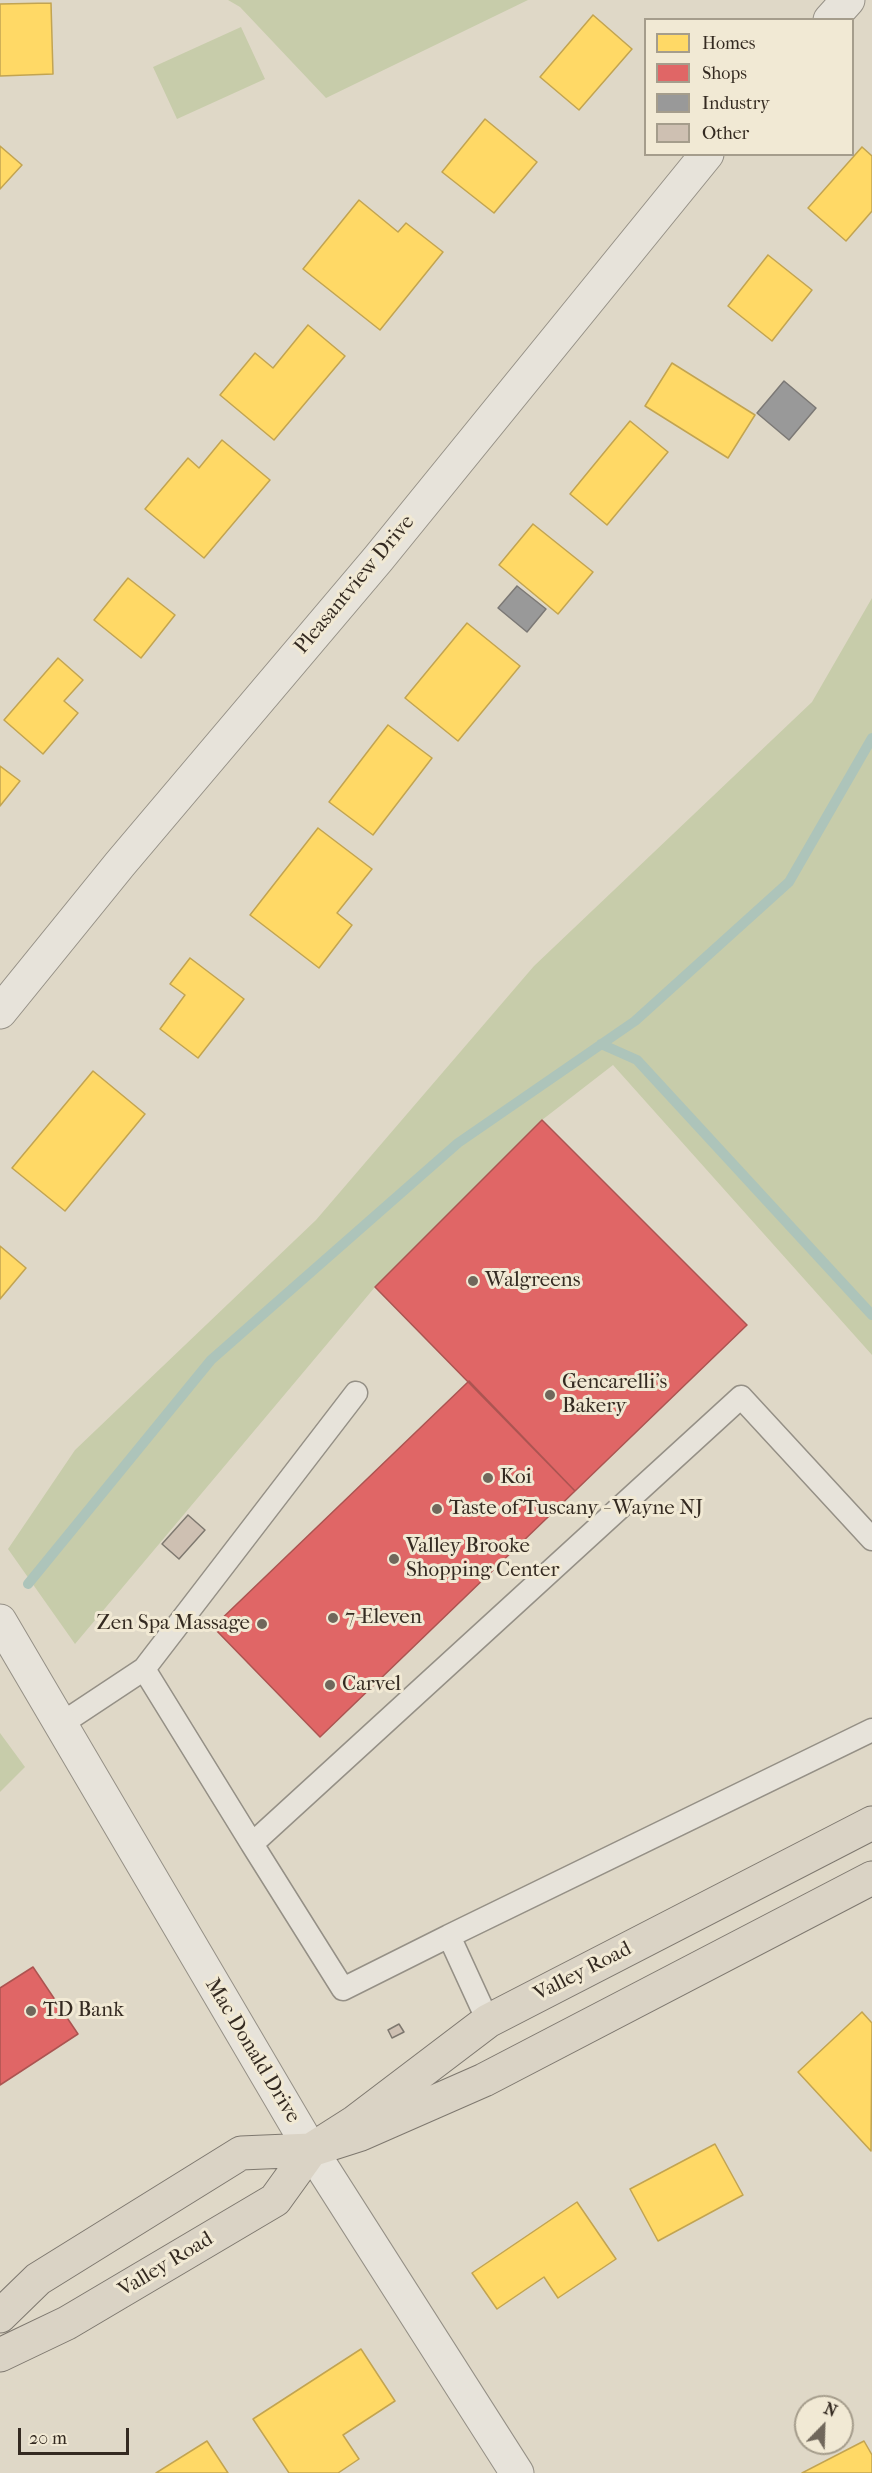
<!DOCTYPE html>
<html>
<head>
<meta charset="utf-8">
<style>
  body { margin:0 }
  #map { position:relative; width:872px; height:2473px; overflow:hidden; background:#dfd8c7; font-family:"IM FELL French Canon",serif }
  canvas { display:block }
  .legend { position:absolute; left:644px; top:18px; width:210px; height:138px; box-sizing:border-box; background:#f1e9d4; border:2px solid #a59d8c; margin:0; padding:8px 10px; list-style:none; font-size:18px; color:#342a21 }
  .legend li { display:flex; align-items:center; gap:12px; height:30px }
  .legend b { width:30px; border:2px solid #a59d8c }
  .north { position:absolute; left:794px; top:2395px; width:60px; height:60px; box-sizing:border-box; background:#f1e9d4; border:2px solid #a59d8c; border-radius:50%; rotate:23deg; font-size:16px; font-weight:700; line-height:24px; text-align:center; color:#342a21 }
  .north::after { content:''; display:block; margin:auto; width:21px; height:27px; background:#70675b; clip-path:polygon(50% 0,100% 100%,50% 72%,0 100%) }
  .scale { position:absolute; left:18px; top:2428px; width:111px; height:27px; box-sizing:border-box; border:3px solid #342a21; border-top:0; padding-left:8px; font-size:18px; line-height:21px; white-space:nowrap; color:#342a21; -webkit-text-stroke:4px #f1e9d4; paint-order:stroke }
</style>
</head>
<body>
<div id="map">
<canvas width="872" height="2473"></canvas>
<ul class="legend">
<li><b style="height:16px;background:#ffd966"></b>Homes</li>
<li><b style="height:16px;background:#e06666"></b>Shops</li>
<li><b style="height:16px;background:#999"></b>Industry</li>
<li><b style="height:16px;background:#cec0b2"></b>Other</li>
</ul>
<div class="north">N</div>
<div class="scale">20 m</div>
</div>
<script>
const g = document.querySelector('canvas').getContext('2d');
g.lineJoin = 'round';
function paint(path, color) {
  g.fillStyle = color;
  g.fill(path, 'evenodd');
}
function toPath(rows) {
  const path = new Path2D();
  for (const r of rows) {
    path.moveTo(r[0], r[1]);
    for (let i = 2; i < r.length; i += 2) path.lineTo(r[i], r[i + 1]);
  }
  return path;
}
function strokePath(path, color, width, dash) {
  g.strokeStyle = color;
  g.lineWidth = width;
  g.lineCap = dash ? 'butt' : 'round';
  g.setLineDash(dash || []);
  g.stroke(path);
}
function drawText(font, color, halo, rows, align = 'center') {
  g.font = font + ' "IM FELL French Canon",serif';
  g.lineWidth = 6;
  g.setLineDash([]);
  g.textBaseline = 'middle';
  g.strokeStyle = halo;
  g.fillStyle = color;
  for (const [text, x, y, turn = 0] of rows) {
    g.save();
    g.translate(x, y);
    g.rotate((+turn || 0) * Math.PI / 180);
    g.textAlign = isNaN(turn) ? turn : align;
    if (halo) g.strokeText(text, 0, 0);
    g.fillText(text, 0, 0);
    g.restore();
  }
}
paint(toPath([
  [228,0,528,0,326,98,240,7],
  [241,27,265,79,177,119,153,67],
  [872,598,872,1355,613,1065,542,1120,375,1287,75,1644,8,1549,75,1450,316,1220,534,966,812,702],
  [0,1733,25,1767,0,1792]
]), '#c7ccaa');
const homes = toPath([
  [51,3,53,74,0,76,0,4,51,3],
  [593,15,632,49,579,110,540,77,593,15],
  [485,119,537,162,494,213,442,172,485,119],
  [0,146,22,165,0,189,0,146],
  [862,147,872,156,872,211,846,241,808,208,862,147],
  [359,200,398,232,406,223,443,252,380,330,303,269,359,200],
  [768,255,812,290,772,341,728,306,768,255],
  [308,325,345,356,274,440,220,395,255,353,273,368,308,325],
  [672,363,755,415,728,458,645,406,672,363],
  [630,421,668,452,607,525,570,494,630,421],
  [222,440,270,480,204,558,145,509,188,458,199,468,222,440],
  [533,524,593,572,558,614,499,565,533,524],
  [128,578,175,615,141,658,94,620,128,578],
  [467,623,520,666,458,741,405,698,467,623],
  [58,658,83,680,64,701,78,713,43,754,4,720,58,658],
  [388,725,432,758,373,835,329,802,388,725],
  [0,766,20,781,0,806,0,766],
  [318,828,372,869,337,913,352,925,319,968,250,915,318,828],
  [190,958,244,999,198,1058,160,1029,185,995,170,984,190,958],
  [93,1071,145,1114,65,1211,12,1168,93,1071],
  [0,1246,26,1268,0,1299,0,1246],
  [862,2012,872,2023,871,2151,798,2072,862,2012],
  [715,2144,743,2195,658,2241,630,2189,715,2144],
  [577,2202,616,2259,558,2298,544,2277,497,2309,472,2273,577,2202],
  [361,2349,395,2401,343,2435,359,2459,338,2473,289,2473,253,2419,361,2349],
  [207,2441,228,2473,156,2473,207,2441],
  [864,2441,872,2455,872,2473,802,2473,864,2441]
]);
paint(homes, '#ffd966');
strokePath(homes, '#c2a451', 1.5);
const shops = toPath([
  [542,1120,747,1325,575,1491,375,1287,542,1120],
  [469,1381,575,1491,320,1737,213,1627,469,1381],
  [33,1967,78,2034,0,2085,0,1988,33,1967]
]);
paint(shops, '#e06666');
strokePath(shops, '#ac5451', 1.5);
const industry = toPath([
  [784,381,816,408,789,440,757,413,784,381],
  [517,586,546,609,527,632,498,608,517,586]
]);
paint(industry, '#999');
strokePath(industry, '#7b7875', 1.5);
strokePath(toPath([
  [601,1044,637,1060,872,1315],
  [28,1584,211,1360,458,1143,635,1021,789,882,872,738]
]), '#adc4ba', 10);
const building = toPath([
  [188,1515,205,1530,179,1559,162,1544,188,1515],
  [399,2024,404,2032,392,2038,388,2030,399,2024]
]);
paint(building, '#cec0b2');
strokePath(building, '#7e786f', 1.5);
const lane = toPath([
  [144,1669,356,1393],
  [61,1724,144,1669,252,1844,741,1397,872,1539],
  [252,1844,343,1989,449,1936,488,2021],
  [449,1936,872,1730]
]);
const street = toPath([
  [830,20,848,0],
  [0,1012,120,864,378,559,707,154],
  [0,1621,311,2150,517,2473]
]);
const primary = toPath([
  [0,2316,38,2279,241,2153,311,2150,361,2134,484,2080,872,1878],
  [0,2355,67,2323,275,2200,311,2150,355,2122,488,2021,872,1823]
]);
strokePath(lane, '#959086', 25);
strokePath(street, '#959086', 35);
strokePath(primary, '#7e786f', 35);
strokePath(lane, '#e7e3da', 22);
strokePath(street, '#e7e3da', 33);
strokePath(primary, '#dad3c5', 33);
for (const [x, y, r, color] of [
  [473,1281,6,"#70675b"],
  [550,1395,6,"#70675b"],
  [488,1478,6,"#70675b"],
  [437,1509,6,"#70675b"],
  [394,1559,6,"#70675b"],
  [333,1618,6,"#70675b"],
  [262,1624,6,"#70675b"],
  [330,1685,6,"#70675b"],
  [31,2011,6,"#70675b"]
]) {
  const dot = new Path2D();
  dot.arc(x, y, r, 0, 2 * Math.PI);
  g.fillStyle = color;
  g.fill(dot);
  strokePath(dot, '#f1e9d4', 2);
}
drawText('21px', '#342a21', '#f1e9d4', [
  ["Pleasantview Drive",355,585,-50],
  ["Valley Road",583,1972,-27],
  ["Mac Donald Drive",252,2051,59],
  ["Valley Road",166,2265,-31]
]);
drawText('21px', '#342a21', '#f1e9d4', [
  ["Walgreens",485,1281],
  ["Gencarelli's",562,1383],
  ["Bakery",562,1407],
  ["Koi",500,1478],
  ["Taste of Tuscany - Wayne NJ",449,1509],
  ["Valley Brooke",406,1547],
  ["Shopping Center",406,1571],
  ["7-Eleven",345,1618],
  ["Zen Spa Massage",250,1624,"right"],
  ["Carvel",342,1685],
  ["TD Bank",43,2011]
], 'left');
</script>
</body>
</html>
